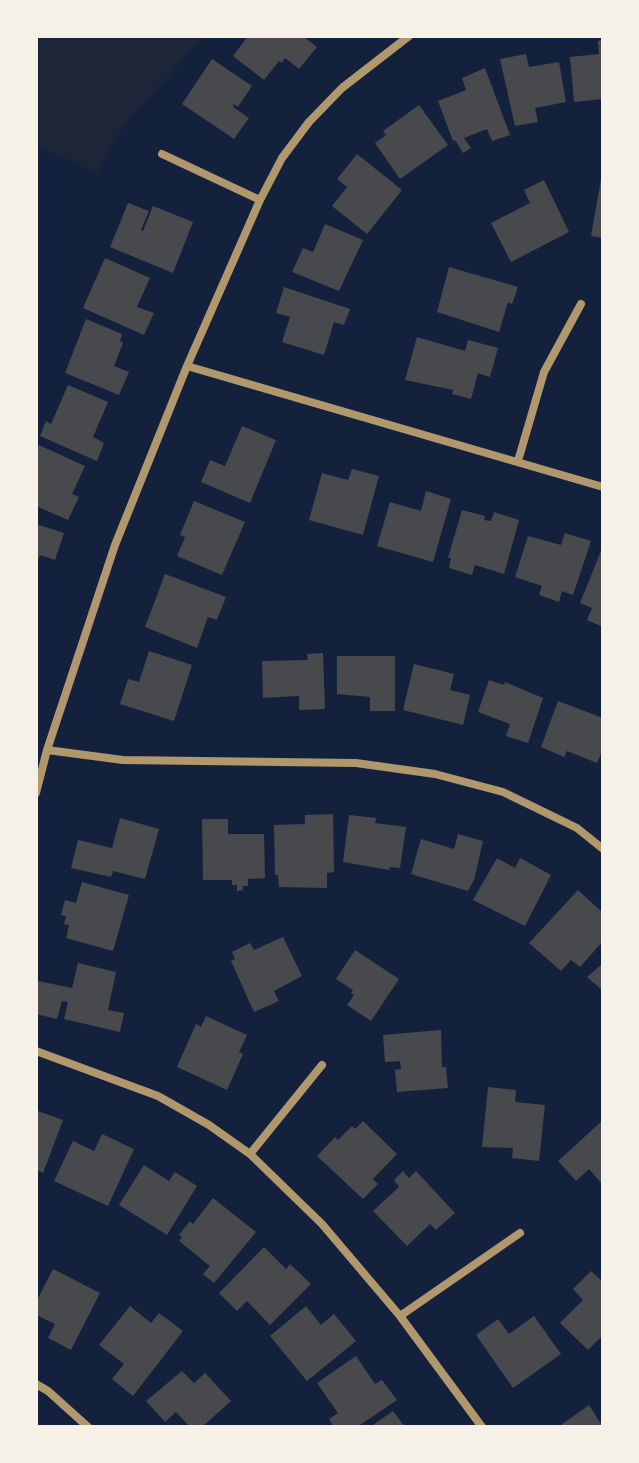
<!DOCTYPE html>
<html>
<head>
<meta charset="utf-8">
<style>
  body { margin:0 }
  #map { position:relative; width:639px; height:1463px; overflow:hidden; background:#14213d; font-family:"Nunito Sans",sans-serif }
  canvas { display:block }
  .frame { position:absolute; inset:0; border:38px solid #f6f1e7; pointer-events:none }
</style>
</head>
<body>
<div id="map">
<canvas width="639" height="1463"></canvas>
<div class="frame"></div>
</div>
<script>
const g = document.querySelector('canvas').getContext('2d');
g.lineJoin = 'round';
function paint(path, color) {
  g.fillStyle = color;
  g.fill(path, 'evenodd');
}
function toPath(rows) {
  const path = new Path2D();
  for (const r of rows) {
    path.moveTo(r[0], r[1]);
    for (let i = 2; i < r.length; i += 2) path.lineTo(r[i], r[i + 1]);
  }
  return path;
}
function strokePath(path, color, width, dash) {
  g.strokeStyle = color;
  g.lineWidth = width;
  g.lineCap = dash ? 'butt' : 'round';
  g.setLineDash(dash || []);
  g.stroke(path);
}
paint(toPath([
  [36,36,205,36,126,123,97,173,36,146]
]), '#1d2539');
paint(toPath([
  [248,36,303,36,317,47,299,69,285,58,282,63,279,61,264,80,233,56],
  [603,40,603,99,574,102,570,57,599,54,598,41],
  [526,54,529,67,559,62,566,102,535,108,538,122,515,126,500,59],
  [212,59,252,86,238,107,234,104,233,107,249,118,234,139,182,104],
  [485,68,510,135,492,141,487,129,464,138,471,148,463,153,455,140,453,141,438,101,466,90,462,78],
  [419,105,448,145,400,179,375,143,386,135,383,131],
  [357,154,402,190,367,234,332,206,347,187,337,179],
  [601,179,603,180,603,238,591,236],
  [544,180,569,232,511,262,491,223,530,203,524,190],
  [128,203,149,211,141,230,143,231,153,206,193,222,173,273,110,247],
  [325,224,363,240,339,291,292,272,303,248,313,252],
  [105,258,150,278,137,307,154,313,144,335,83,308],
  [449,267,518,287,512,304,508,302,499,332,437,312],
  [284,287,350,309,344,325,334,322,324,355,282,342,290,317,276,313],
  [86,319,122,334,120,341,123,343,114,366,129,372,119,395,65,373],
  [417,337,465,351,468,340,498,348,490,377,478,373,471,399,452,394,453,390,405,380],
  [68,385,108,402,93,437,104,443,97,461,40,436,46,421,51,424],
  [242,426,276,440,250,503,201,482,210,460,225,466],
  [39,445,85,466,72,494,79,497,68,520,36,506,36,451],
  [352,469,379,476,363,535,309,520,322,473,348,480],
  [426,491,451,499,433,562,377,546,390,502,421,511],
  [194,501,245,522,222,575,177,556,185,537,180,535],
  [462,510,485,516,484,520,491,521,494,512,519,520,504,574,475,565,472,575,449,568,451,558,448,558],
  [36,524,64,533,55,560,40,555,36,565],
  [565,533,591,541,573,595,562,591,559,602,539,595,542,586,515,577,528,536,561,545],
  [603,546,603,627,587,620,592,608,580,603],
  [165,574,226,597,217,620,208,617,197,648,145,627],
  [149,651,192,665,174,721,120,704,128,679,139,682],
  [323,653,325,709,299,710,299,696,263,698,262,661,308,660,307,654],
  [337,656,395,656,395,711,370,711,370,697,337,694],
  [414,664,454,674,450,690,470,695,463,725,403,710],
  [489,680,504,685,505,682,543,698,528,743,506,736,510,724,478,712],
  [558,701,603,718,603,749,597,763,567,751,564,757,541,747],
  [333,814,334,872,327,873,327,888,279,887,278,875,275,875,274,825,305,824,305,815],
  [349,815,376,818,375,823,406,827,400,868,390,867,389,870,343,862],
  [120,818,159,829,145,879,113,871,111,877,71,868,78,840,112,848],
  [202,819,228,819,228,834,264,834,265,878,248,879,248,886,243,886,243,890,237,891,237,885,232,885,232,880,203,880],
  [458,834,483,841,474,880,468,891,411,874,421,839,454,849],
  [497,858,515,868,520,858,551,875,525,926,473,900],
  [82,882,129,895,113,951,66,938,69,925,64,924,66,916,61,915,65,900,76,903],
  [578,890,603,913,603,941,580,967,571,960,561,971,529,943],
  [283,937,302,976,274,991,279,1001,254,1012,231,961,235,959,232,952,250,943,254,950],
  [355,950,399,979,371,1021,347,1005,354,995,351,993,353,990,336,979],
  [78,963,116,972,108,1010,124,1013,120,1032,64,1019,68,1002,62,1001,57,1019,36,1014,38,981,72,988],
  [603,963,603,991,587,977],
  [206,1016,247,1035,239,1052,243,1054,227,1090,177,1067,196,1024,201,1027],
  [441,1030,442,1067,446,1067,448,1088,397,1092,395,1070,401,1069,400,1061,385,1062,383,1035],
  [488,1087,516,1090,515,1102,545,1105,539,1161,512,1158,513,1148,482,1147],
  [38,1111,63,1120,43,1173,36,1170],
  [603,1120,603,1185,589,1169,576,1181,558,1161],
  [363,1121,397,1154,373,1179,378,1184,363,1199,317,1156,335,1137,338,1140,352,1126,355,1129],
  [102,1134,134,1149,108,1206,54,1181,73,1141,94,1151],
  [144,1165,169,1181,175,1172,197,1186,167,1235,119,1205],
  [403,1171,409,1178,416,1171,455,1213,436,1230,430,1224,407,1246,373,1211,399,1187,394,1180],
  [213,1198,256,1232,214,1283,203,1274,210,1266,179,1241,182,1237,179,1235,190,1221,193,1224],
  [264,1247,286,1269,290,1264,311,1284,270,1325,247,1301,237,1311,219,1293],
  [53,1269,100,1293,71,1350,48,1338,55,1324,36,1315,36,1302],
  [591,1271,603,1282,603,1335,588,1350,560,1323,583,1300,573,1289],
  [130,1306,151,1323,159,1313,183,1331,133,1396,112,1379,124,1364,99,1345],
  [306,1306,321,1325,334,1314,356,1341,307,1381,270,1336],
  [534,1316,561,1354,513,1388,476,1335,498,1319,509,1334],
  [356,1356,375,1384,382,1380,397,1400,357,1427,334,1427,329,1419,338,1413,317,1383],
  [182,1371,194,1383,205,1373,231,1401,202,1427,190,1427,176,1412,165,1422,146,1401],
  [589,1405,603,1427,558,1427],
  [393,1411,405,1427,370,1427]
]), '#48494c');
strokePath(toPath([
  [162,154,260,200],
  [187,366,603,487],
  [518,461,544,372,581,304],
  [47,750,123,760,356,763,435,774,503,792,577,828,603,849],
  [36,793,47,750,115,545,187,366,260,200,282,158,309,122,342,88,409,36],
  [36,1051,158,1096,209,1125,250,1154,322,1224,400,1316,482,1427],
  [250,1154,322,1065],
  [400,1316,520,1233],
  [36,1384,48,1391,88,1427]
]), '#b1986c', 8);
</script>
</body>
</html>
